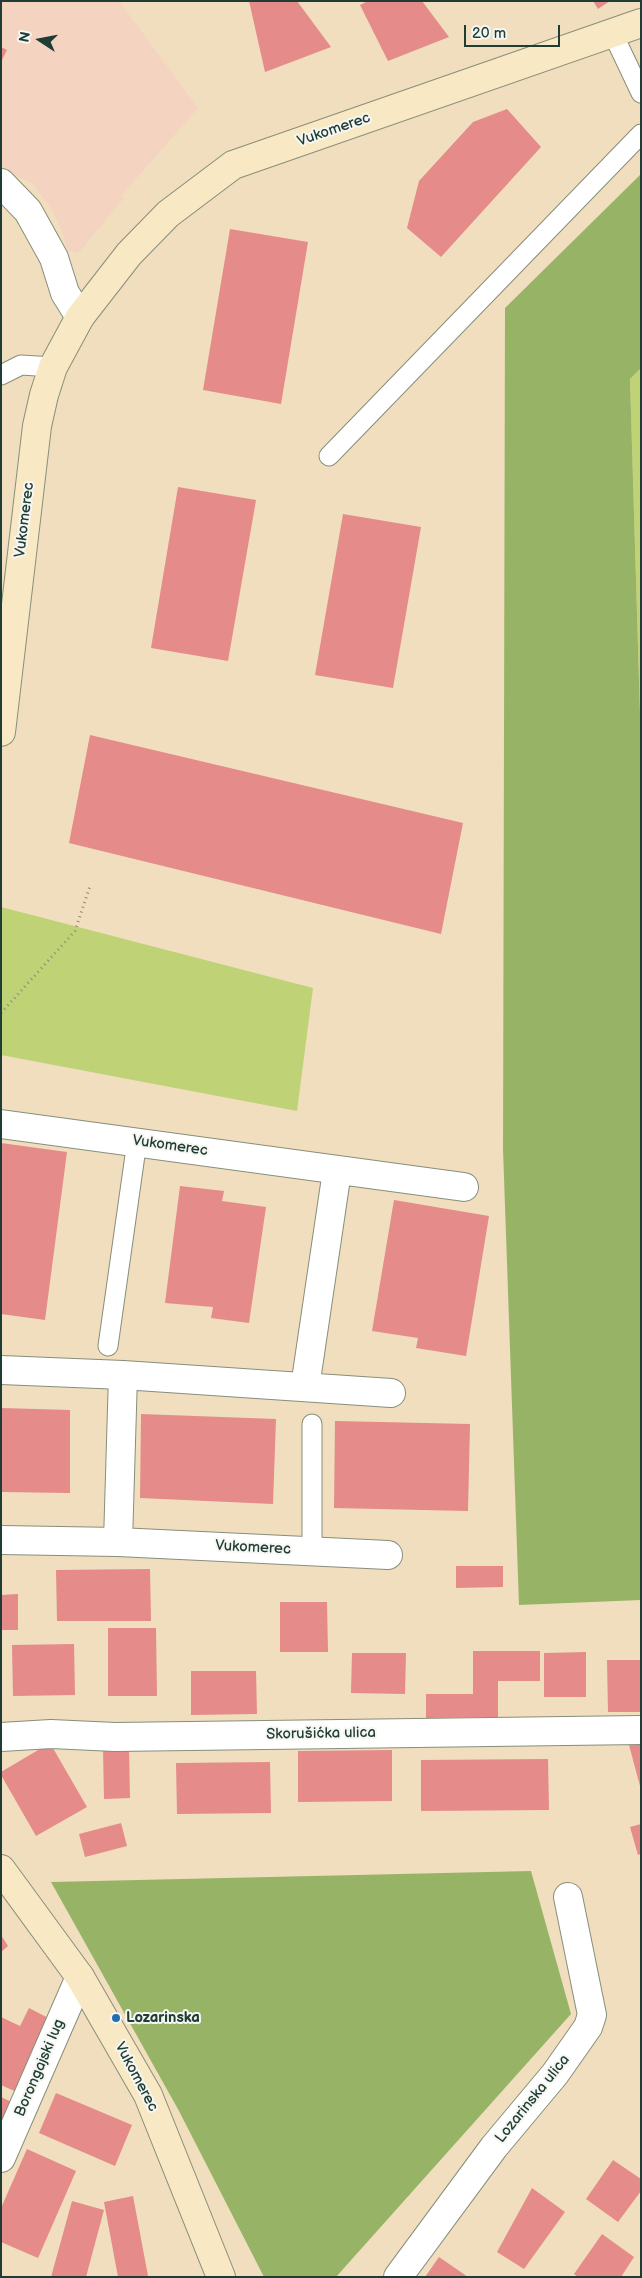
<!DOCTYPE html>
<html>
<head>
<meta charset="utf-8">
<style>
  body { margin:0 }
  #map { position:relative; width:642px; height:2278px; overflow:hidden; background:#f0debf; font-family:"Balsamiq Sans",sans-serif }
  canvas { display:block }
  .frame { position:absolute; inset:0; border:2px solid #1f3d34; pointer-events:none }
  .north { position:absolute; left:15px; top:15px; width:50px; height:50px; -webkit-text-stroke:4px #f6f6f2; paint-order:stroke; rotate:281deg; font-size:14px; font-weight:700; line-height:20px; text-align:center; color:#1f3d34 }
  .north::after { content:''; display:block; margin:auto; width:18px; height:22px; background:#1f3d34; clip-path:polygon(50% 0,100% 100%,50% 72%,0 100%) }
  .scale { position:absolute; left:464px; top:25px; width:96px; height:22px; box-sizing:border-box; border:2px solid #1f3d34; border-top:0; padding-left:6px; font-size:15px; line-height:18px; white-space:nowrap; color:#1f3d34; -webkit-text-stroke:4px #f6f6f2; paint-order:stroke }
</style>
</head>
<body>
<div id="map">
<canvas width="642" height="2278"></canvas>
<div class="frame"></div>
<div class="north">N</div>
<div class="scale">20 m</div>
</div>
<script>
const g = document.querySelector('canvas').getContext('2d');
g.lineJoin = 'round';
function paint(path, color) {
  g.fillStyle = color;
  g.fill(path, 'evenodd');
}
function toPath(rows) {
  const path = new Path2D();
  for (const r of rows) {
    path.moveTo(r[0], r[1]);
    for (let i = 2; i < r.length; i += 2) path.lineTo(r[i], r[i + 1]);
  }
  return path;
}
function strokePath(path, color, width, dash) {
  g.strokeStyle = color;
  g.lineWidth = width;
  g.lineCap = dash ? 'butt' : 'round';
  g.setLineDash(dash || []);
  g.stroke(path);
}
function drawText(font, color, halo, rows, align = 'center') {
  g.font = font + ' "Balsamiq Sans",sans-serif';
  g.lineWidth = 4;
  g.setLineDash([]);
  g.textBaseline = 'middle';
  g.strokeStyle = halo;
  g.fillStyle = color;
  for (const [text, x, y, turn = 0] of rows) {
    g.save();
    g.translate(x, y);
    g.rotate((+turn || 0) * Math.PI / 180);
    g.textAlign = isNaN(turn) ? turn : align;
    if (halo) g.strokeText(text, 0, 0);
    g.fillText(text, 0, 0);
    g.restore();
  }
}
paint(toPath([
  [1,1,119,1,198,108,121,196,123,199,80,251,76,253,67,249,62,231,51,208,32,183,1,169]
]), '#f4d3c0');
paint(toPath([
  [641,368,641,747,630,379],
  [1,907,313,988,297,1111,1,1055]
]), '#bfd275');
paint(toPath([
  [641,174,641,368,630,379,641,747,641,1600,519,1605,503,1149,505,308],
  [531,1871,571,2014,336,2277,264,2277,179,2111,51,1882]
]), '#97b466');
paint(toPath([
  [249,1,297,1,331,47,265,72],
  [368,1,422,1,449,37,388,61,360,5],
  [593,1,610,1,598,9],
  [1,47,7,50,1,62],
  [507,109,541,147,441,257,407,228,419,181,473,122],
  [230,229,308,242,281,404,203,390],
  [178,487,256,500,228,661,151,648],
  [343,514,421,527,393,688,315,675],
  [90,735,463,823,441,934,69,843],
  [1,1143,67,1152,45,1320,1,1314],
  [180,1186,224,1191,222,1201,266,1207,249,1323,211,1318,213,1307,165,1303],
  [394,1200,489,1216,466,1356,416,1348,418,1338,372,1331],
  [1,1408,70,1410,70,1493,1,1492],
  [141,1414,276,1419,273,1504,140,1498],
  [335,1421,470,1424,468,1511,334,1508],
  [456,1566,503,1566,503,1587,456,1588],
  [150,1569,151,1621,57,1621,56,1570],
  [18,1594,18,1630,1,1630,1,1595],
  [280,1602,327,1602,328,1652,280,1652],
  [108,1628,156,1628,157,1696,108,1696],
  [74,1644,75,1695,13,1696,12,1645],
  [473,1651,540,1651,540,1681,498,1681,498,1717,426,1718,426,1694,473,1694],
  [586,1652,586,1697,544,1697,544,1653],
  [352,1653,406,1653,405,1694,351,1693],
  [607,1660,641,1660,641,1712,608,1712],
  [191,1671,256,1671,257,1714,191,1715],
  [641,1742,641,1786,640,1786,629,1745],
  [50,1743,87,1807,36,1836,1,1775,1,1772],
  [129,1748,130,1798,104,1799,103,1749],
  [392,1750,392,1801,298,1802,298,1751],
  [548,1759,549,1810,421,1811,421,1760],
  [270,1762,271,1813,177,1814,176,1763],
  [121,1823,127,1846,85,1857,79,1834],
  [641,1824,641,1854,638,1855,630,1827],
  [1,1935,8,1946,1,1952],
  [29,2008,54,2021,19,2093,1,2085,1,2017,20,2026],
  [56,2093,132,2125,115,2166,39,2133],
  [1,2097,22,2107,1,2143],
  [27,2149,76,2171,38,2258,1,2242,1,2208],
  [613,2160,641,2179,641,2191,618,2222,586,2199],
  [532,2188,565,2212,524,2269,497,2252],
  [133,2196,148,2276,118,2277,104,2202],
  [72,2201,104,2210,86,2277,51,2277],
  [602,2234,634,2257,621,2277,578,2277,574,2274],
  [439,2257,468,2277,425,2277]
]), '#e58b89');
const lane = toPath([
  [613,34,641,93],
  [1,375,21,365,53,367],
  [329,456,641,134],
  [108,1346,137,1141],
  [312,1551,312,1424]
]);
const street = toPath([
  [1,183,28,211,54,258,65,293,80,317],
  [1,1124,464,1187],
  [1,1370,123,1375,391,1393],
  [305,1387,337,1171],
  [1,1540,118,1542,388,1555],
  [118,1542,123,1375],
  [1,1737,51,1734,115,1737,641,1730],
  [1,2158,80,1977],
  [398,2277,494,2147,555,2074,588,2027,592,2015,568,1897]
]);
const secondary = toPath([
  [1,732,37,426,44,395,53,367,80,317,129,254,168,214,233,165,641,23],
  [1,1869,80,1977,148,2095,221,2277]
]);
strokePath(lane, '#888e7a', 21);
strokePath(street, '#888e7a', 30);
strokePath(secondary, '#888e7a', 30);
strokePath(toPath([
  [1,1013,75,931,90,886]
]), '#888e7a', 3, [1, 4]);
strokePath(lane, '#fff', 19);
strokePath(street, '#fff', 28);
strokePath(secondary, '#f8e8c3', 28);
for (const [x, y, r, color] of [
  [116,2018,5,"#1f6fb2"]
]) {
  const dot = new Path2D();
  dot.arc(x, y, r, 0, 2 * Math.PI);
  g.fillStyle = color;
  g.fill(dot);
  strokePath(dot, '#f6f6f2', 2);
}
drawText('15px', '#1f3d34', '#f6f6f2', [
  ["Vukomerec",334,130,-19],
  ["Vukomerec",25,520,-83],
  ["Vukomerec",170,1146,8],
  ["Vukomerec",253,1548,3],
  ["Skorušićka ulica",321,1734,-1],
  ["Borongajski lug",40,2068,-67],
  ["Vukomerec",136,2077,62],
  ["Lozarinska ulica",533,2099,-51]
]);
drawText('bold 15px', '#1f3d34', '#f6f6f2', [
  ["Lozarinska",126,2018]
], 'left');
</script>
</body>
</html>
